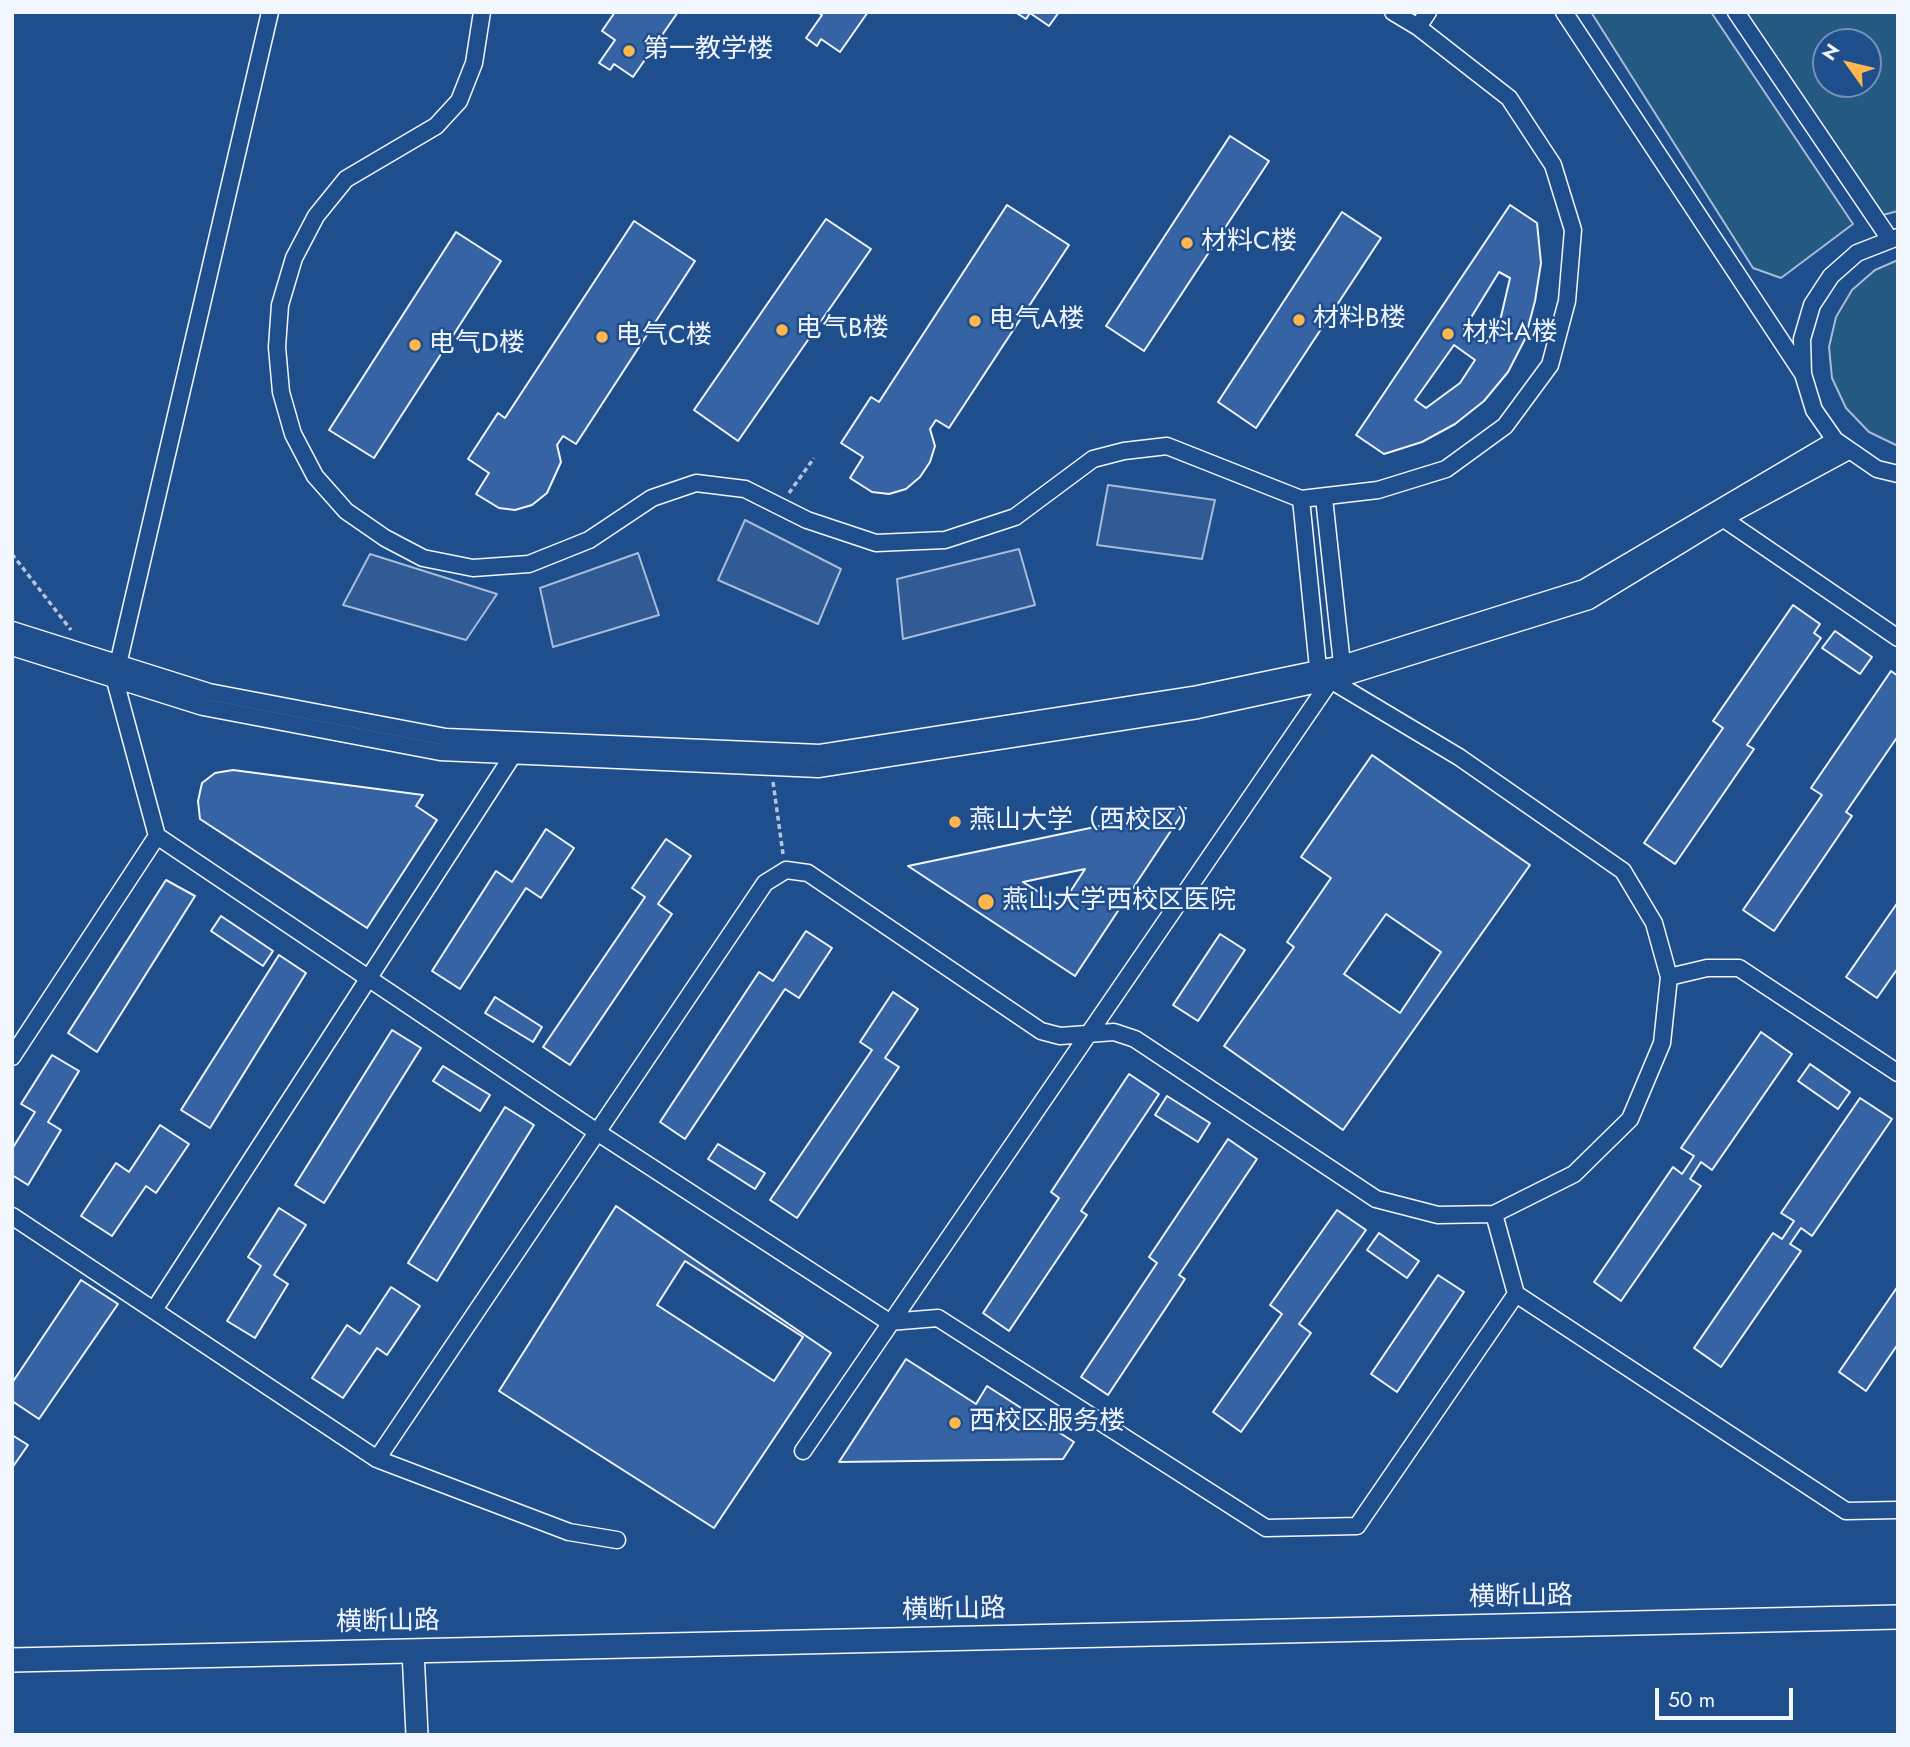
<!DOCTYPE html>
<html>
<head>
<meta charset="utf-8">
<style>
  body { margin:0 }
  #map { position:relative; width:1910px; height:1747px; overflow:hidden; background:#1f4e8c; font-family:Jost,sans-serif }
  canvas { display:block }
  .frame { position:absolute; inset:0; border:14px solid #f2f6ff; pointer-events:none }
  .north { position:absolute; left:1812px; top:28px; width:70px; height:70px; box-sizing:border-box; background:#1f4e8c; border:2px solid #7391ba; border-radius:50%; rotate:304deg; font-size:19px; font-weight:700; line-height:28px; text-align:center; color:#f2f6ff }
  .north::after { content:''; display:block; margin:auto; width:24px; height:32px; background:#ffb74d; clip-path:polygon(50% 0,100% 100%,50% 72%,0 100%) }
  .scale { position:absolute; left:1655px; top:1688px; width:138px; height:32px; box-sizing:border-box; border:4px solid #f2f6ff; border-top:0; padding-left:9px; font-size:21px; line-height:24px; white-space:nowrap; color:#f2f6ff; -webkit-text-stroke:5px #1f4e8c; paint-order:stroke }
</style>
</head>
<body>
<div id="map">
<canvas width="1910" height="1747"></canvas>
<div class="frame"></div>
<div class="north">N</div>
<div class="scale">50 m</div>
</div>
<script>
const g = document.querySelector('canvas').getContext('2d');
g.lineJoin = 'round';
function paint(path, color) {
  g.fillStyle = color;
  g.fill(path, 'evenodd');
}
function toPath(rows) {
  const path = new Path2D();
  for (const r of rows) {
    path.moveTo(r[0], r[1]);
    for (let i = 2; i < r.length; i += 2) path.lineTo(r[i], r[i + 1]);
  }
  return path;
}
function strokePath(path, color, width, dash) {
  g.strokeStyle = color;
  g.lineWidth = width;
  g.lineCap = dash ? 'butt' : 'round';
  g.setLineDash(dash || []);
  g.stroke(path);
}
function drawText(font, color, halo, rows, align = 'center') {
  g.font = font + ' Jost,"Noto Sans SC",sans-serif';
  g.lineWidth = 5;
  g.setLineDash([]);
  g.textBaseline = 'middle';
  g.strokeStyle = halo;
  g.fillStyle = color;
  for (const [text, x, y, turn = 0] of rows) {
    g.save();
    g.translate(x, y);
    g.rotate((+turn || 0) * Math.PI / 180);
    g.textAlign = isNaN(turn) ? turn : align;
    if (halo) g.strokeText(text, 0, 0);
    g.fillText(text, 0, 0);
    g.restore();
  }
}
const green = toPath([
  [1591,12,1711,12,1853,224,1781,278,1753,268,1591,12],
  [1736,12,1898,12,1898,211,1875,217,1736,12],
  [1826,42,1868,42,1868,84,1826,84,1826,42],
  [1898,260,1898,446,1869,432,1846,408,1832,378,1829,347,1836,317,1852,290,1875,270,1898,260]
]);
paint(green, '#245a82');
strokePath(green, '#a8bbd7', 2);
const parking = toPath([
  [1108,485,1215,500,1202,559,1097,545,1108,485],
  [745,520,841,569,818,624,718,580,745,520],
  [1019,549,1035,605,903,639,897,579,1019,549],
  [638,553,659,615,553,647,540,588,638,553],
  [370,554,497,594,466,640,343,605,370,554]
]);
paint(parking, '#305b95');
strokePath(parking, '#a8bbd7', 2);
const building = toPath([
  [615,12,678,12,633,77,614,64,610,70,599,63,615,40,602,31,615,12],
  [817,12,868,12,840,52,821,39,817,46,806,38,822,15,817,12],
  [1015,12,1059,12,1049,26,1030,13,1026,19,1015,12],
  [1230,136,1269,161,1144,351,1106,326,1230,136],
  [1007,205,1069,245,949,428,936,420,930,429,935,446,930,462,920,477,906,489,889,494,872,492,850,478,863,457,841,443,871,397,879,402,1007,205],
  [1510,205,1537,223,1541,263,1535,301,1525,339,1508,372,1484,401,1455,424,1422,442,1384,454,1356,435,1510,205],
  [1499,272,1510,278,1500,321,1486,343,1464,329,1499,272],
  [1454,345,1475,360,1460,383,1426,408,1415,400,1454,345],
  [1342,212,1381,238,1256,428,1218,402,1342,212],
  [826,219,871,249,738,441,694,410,826,219],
  [634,221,695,261,576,444,563,436,557,445,561,462,547,493,532,505,515,510,499,508,476,494,489,473,468,459,498,413,505,418,634,221],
  [456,232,501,261,374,458,329,430,456,232],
  [1793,605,1820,624,1814,633,1821,638,1747,745,1754,749,1675,864,1644,843,1723,728,1713,721,1793,605],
  [1835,631,1872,657,1860,674,1822,648,1835,631],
  [1891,671,1898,676,1898,736,1846,812,1852,816,1774,931,1743,910,1822,795,1811,788,1891,671],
  [1372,755,1530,865,1343,1130,1224,1046,1294,947,1287,942,1331,878,1301,857,1372,755],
  [1386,914,1441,952,1400,1013,1344,974,1386,914],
  [233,770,423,795,416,806,437,820,367,928,200,819,198,801,202,783,215,773,233,770],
  [1186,808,1075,976,908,866,1186,808],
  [1085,869,1061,906,1023,882,1085,869],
  [546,829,574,848,541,898,526,888,460,989,432,971,496,871,512,882,546,829],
  [666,839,691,856,658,904,672,914,570,1065,543,1047,645,897,632,888,666,839],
  [166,880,195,896,97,1052,68,1033,166,880],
  [1898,902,1898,968,1877,998,1846,977,1898,902],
  [221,916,273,951,263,966,211,931,221,916],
  [806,931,832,948,799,998,785,989,685,1139,660,1122,759,972,773,981,806,931],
  [1220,934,1245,950,1198,1021,1173,1005,1220,934],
  [279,955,306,973,210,1128,181,1110,279,955],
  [893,992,918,1009,885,1058,899,1067,797,1218,770,1200,872,1050,860,1042,893,992],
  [495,997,542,1027,533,1042,485,1013,495,997],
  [392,1030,421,1048,324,1203,295,1185,392,1030],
  [1761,1032,1792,1054,1712,1170,1701,1162,1690,1179,1701,1186,1621,1301,1594,1282,1673,1167,1682,1174,1694,1156,1681,1148,1761,1032],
  [52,1055,79,1071,48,1122,61,1130,28,1185,12,1175,12,1149,35,1112,21,1104,52,1055],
  [1810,1064,1850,1092,1838,1109,1798,1081,1810,1064],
  [443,1066,490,1095,480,1111,433,1081,443,1066],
  [1129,1074,1159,1094,1081,1211,1087,1215,1009,1331,983,1313,1059,1198,1051,1192,1129,1074],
  [1167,1096,1210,1123,1198,1142,1155,1115,1167,1096],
  [1860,1098,1892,1119,1812,1236,1801,1228,1790,1244,1801,1251,1721,1367,1694,1348,1773,1233,1782,1239,1794,1221,1781,1213,1860,1098],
  [505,1107,534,1125,437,1281,408,1263,505,1107],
  [160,1125,189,1144,156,1193,146,1186,112,1236,81,1216,116,1163,129,1172,160,1125],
  [1228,1139,1257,1159,1179,1275,1185,1279,1108,1395,1081,1377,1157,1263,1149,1257,1228,1139],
  [718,1144,765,1173,755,1189,708,1159,718,1144],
  [616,1206,831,1353,714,1528,499,1391,616,1206],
  [279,1208,306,1225,274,1275,288,1284,255,1338,227,1321,261,1266,248,1257,279,1208],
  [1337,1210,1366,1230,1299,1324,1311,1333,1241,1432,1213,1412,1282,1314,1270,1305,1337,1210],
  [1379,1233,1419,1261,1407,1278,1367,1250,1379,1233],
  [685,1261,803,1337,774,1381,657,1305,685,1261],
  [1438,1275,1464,1292,1397,1392,1371,1374,1438,1275],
  [81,1280,118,1304,39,1419,12,1401,12,1383,81,1280],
  [1898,1286,1898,1344,1866,1391,1839,1372,1898,1286],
  [391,1287,420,1306,387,1355,377,1348,343,1398,312,1378,347,1325,360,1334,391,1287],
  [906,1359,976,1404,987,1386,1074,1442,1063,1459,839,1462,906,1359],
  [12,1435,28,1445,12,1468,12,1435]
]);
paint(building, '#3563a3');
strokePath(building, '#f2f6ff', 2);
const minor = toPath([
  [482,12,474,63,459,101,436,126,346,179,316,216,294,258,280,305,277,347,281,392,293,434,315,476,346,511,385,538,423,558,473,568,529,564,589,540,652,498,696,483,745,489,807,520,876,543,945,540,1015,517,1093,459,1124,451,1167,446,1301,499,1378,490,1446,469,1505,426,1550,365,1567,301,1573,230,1553,165,1509,98,1418,27,1393,12],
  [1564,12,1803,374],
  [1736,12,1889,238],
  [1418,27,1428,12],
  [1898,237,1857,253,1831,276,1812,305,1802,339,1803,374,1814,410,1835,440,1877,469,1898,474],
  [1718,515,1898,638],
  [12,630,209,692,446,737,820,753,1193,695,1342,664,1584,588,1835,440],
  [12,647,203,707,440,752,818,769,1198,710,1332,681,1589,601,1723,519,1847,452],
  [116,673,270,12],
  [157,836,597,1132,889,1322,938,1318,1266,1528,1357,1526,1516,1294],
  [1669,977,1707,968,1739,968,1898,1073],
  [12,1057,157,836,113,673],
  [1494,1214,1516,1294,1846,1511,1898,1510],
  [12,1216,377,1459,569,1532,617,1540],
  [154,1310,513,755,513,747],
  [803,1451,1342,664,1324,498],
  [377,1459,765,883,786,870,808,873,1041,1031,1060,1036,1114,1032,1135,1039,1376,1199,1438,1215,1494,1214,1574,1174,1630,1119,1662,1043,1669,977,1654,923,1623,871,1459,757,1332,681,1318,668,1301,499]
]);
const tertiary = toPath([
  [413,1651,417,1735]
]);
const secondary = toPath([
  [12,1660,1898,1617]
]);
strokePath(minor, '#f2f6ff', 19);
strokePath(tertiary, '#f2f6ff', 24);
strokePath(secondary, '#f2f6ff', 26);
strokePath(toPath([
  [789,493,814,458],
  [12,554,71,630],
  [773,782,783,854]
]), '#b3c4dc', 3.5, [5, 3.5]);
strokePath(minor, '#1f4e8c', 16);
strokePath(tertiary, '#1f4e8c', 21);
strokePath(secondary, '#1f4e8c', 23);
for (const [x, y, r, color] of [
  [629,51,7,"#ffb74d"],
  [1187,243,7,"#ffb74d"],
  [1299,320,7,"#ffb74d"],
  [975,321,7,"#ffb74d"],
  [782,330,7,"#ffb74d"],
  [1448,334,7,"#ffb74d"],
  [602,337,7,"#ffb74d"],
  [415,345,7,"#ffb74d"],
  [955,822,7,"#ffb74d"],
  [986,902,9,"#ffb74d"],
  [955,1423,7,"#ffb74d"]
]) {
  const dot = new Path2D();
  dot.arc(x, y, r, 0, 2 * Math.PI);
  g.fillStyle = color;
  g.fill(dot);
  strokePath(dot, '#1f4e8c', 2.5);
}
drawText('26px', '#f2f6ff', '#1f4e8c', [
  ["第一教学楼",643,51],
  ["材料C楼",1201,243],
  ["材料B楼",1313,320],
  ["电气A楼",989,321],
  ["电气B楼",796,330],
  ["材料A楼",1462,334],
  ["电气C楼",616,337],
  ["电气D楼",429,345],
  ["燕山大学（西校区）",969,822],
  ["燕山大学西校区医院",1002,902],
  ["西校区服务楼",969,1423]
], 'left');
drawText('26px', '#f2f6ff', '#1f4e8c', [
  ["横断山路",1521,1598,-1],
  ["横断山路",954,1611,-1],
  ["横断山路",388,1623,-1]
]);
</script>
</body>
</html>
